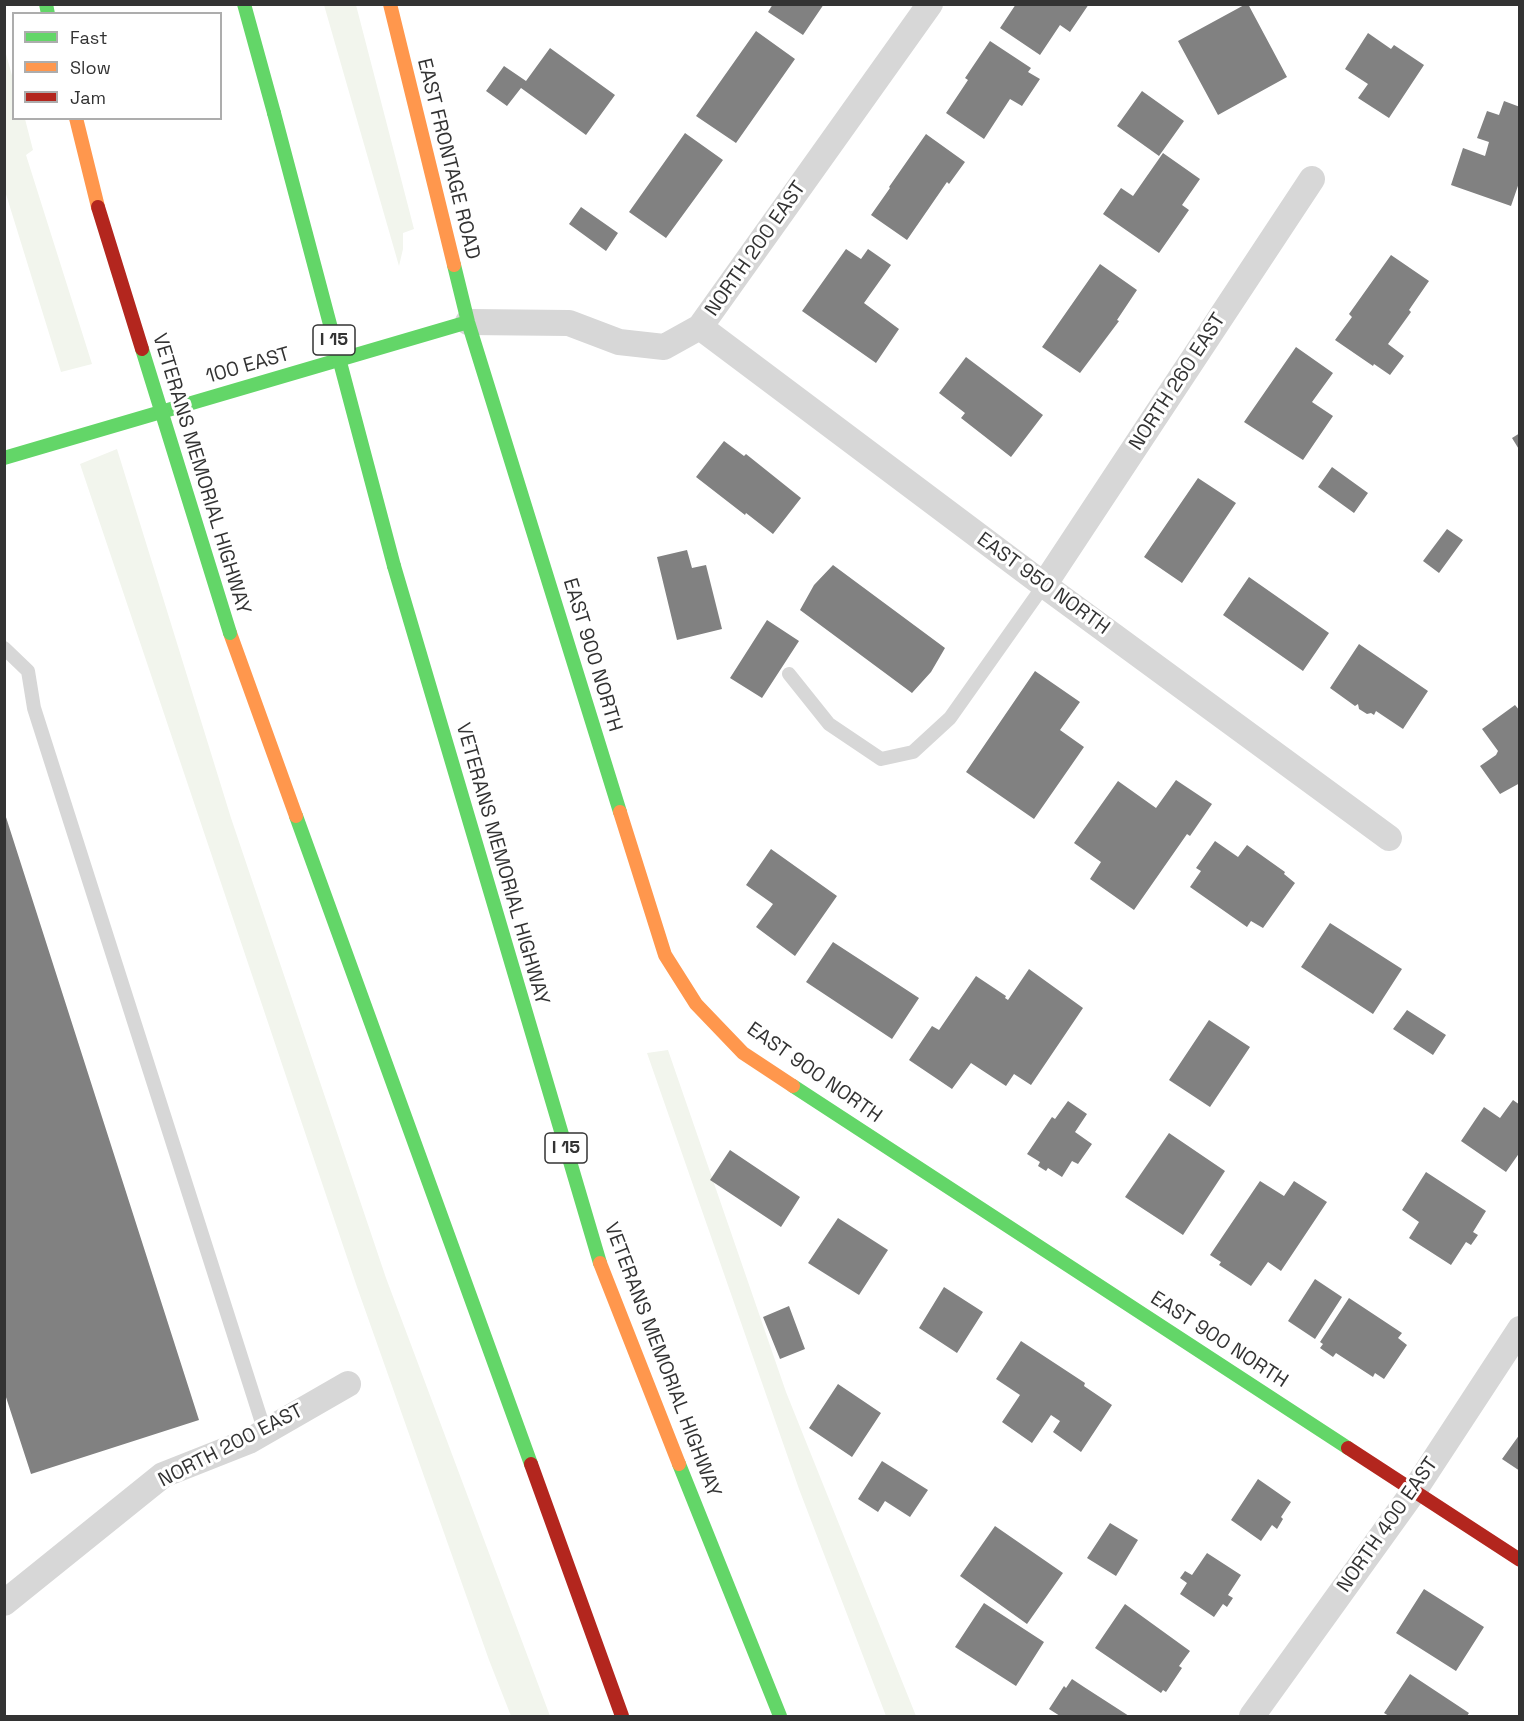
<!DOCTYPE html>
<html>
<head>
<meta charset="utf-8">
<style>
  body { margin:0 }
  #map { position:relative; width:1524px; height:1721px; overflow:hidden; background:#fff; font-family:"Space Grotesk",sans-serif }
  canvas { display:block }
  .frame { position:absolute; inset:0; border:6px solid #333; pointer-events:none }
  .legend { position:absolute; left:12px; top:12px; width:210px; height:108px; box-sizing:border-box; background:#fff; border:2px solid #adadad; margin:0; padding:8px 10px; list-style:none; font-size:18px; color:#333 }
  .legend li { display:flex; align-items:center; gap:12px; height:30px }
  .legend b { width:30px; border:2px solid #adadad }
</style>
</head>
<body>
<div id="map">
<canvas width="1524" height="1721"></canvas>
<div class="frame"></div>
<ul class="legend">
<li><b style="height:8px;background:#63d668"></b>Fast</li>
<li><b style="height:8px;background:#ff974d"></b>Slow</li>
<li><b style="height:8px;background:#b3261e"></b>Jam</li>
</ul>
</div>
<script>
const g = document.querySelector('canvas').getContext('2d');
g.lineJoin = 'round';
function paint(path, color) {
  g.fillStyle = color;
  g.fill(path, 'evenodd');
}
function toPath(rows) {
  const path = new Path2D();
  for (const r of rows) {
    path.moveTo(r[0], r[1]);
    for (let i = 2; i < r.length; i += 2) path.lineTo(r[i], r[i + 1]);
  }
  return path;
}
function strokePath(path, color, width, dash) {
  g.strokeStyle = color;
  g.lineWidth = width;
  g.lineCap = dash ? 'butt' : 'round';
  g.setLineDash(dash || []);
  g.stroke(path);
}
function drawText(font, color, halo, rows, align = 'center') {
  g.font = font + ' "Space Grotesk",sans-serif';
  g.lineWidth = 6;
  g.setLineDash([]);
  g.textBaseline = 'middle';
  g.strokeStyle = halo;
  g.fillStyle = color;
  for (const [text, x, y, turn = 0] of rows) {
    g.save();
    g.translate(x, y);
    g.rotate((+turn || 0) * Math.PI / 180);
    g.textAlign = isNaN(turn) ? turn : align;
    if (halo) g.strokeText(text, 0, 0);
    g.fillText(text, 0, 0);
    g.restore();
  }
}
paint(toPath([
  [324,5,356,5,414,229,403,233,403,249,399,266],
  [4,47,13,79,14,118,25,119,33,150,26,155,92,364,61,372,5,191],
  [117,449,231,818,386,1278,550,1716,511,1716,489,1660,357,1287,80,464],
  [668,1050,786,1392,916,1716,886,1716,799,1489,647,1053]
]), '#f2f5ed');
paint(toPath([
  [773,4,824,4,803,35,768,12],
  [1016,4,1089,4,1070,32,1060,25,1040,55,1000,28],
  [1246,4,1248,4,1287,77,1218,115,1178,41],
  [756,31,795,59,736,143,696,116],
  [1368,33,1391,49,1394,45,1424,65,1389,118,1358,98,1368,84,1345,69],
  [990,41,1031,68,1028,72,1040,79,1022,106,1010,99,984,139,946,113,968,80,965,78],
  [550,48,615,95,586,135,521,88,507,106,486,91,504,66,526,81],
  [1142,91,1184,121,1159,156,1117,126],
  [1504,101,1520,107,1520,180,1511,206,1451,185,1463,148,1485,156,1489,142,1477,138,1487,111,1499,115],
  [685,133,723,160,666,238,629,212],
  [926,134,965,162,949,184,947,182,907,240,871,215,890,188,889,187],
  [1163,153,1200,179,1182,205,1189,210,1159,253,1103,214,1121,188,1133,196],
  [581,207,618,233,606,251,569,224],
  [846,249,861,259,868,249,891,265,864,303,899,329,876,363,802,311],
  [1391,255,1429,281,1409,310,1411,312,1388,344,1404,356,1390,375,1374,364,1373,366,1335,340,1352,317,1349,314],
  [1100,264,1137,290,1117,320,1119,321,1080,373,1042,347],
  [1296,347,1333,373,1312,402,1333,416,1303,460,1244,422],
  [966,357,1043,415,1011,457,961,418,965,413,939,393],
  [1520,433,1520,451,1512,438],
  [724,441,744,456,746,454,801,498,773,534,746,513,745,515,696,477],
  [1332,467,1368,493,1354,513,1318,487],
  [1198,478,1236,503,1182,583,1144,557],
  [1447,529,1463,540,1439,573,1423,561],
  [687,550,692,568,706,565,722,629,677,640,657,557],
  [833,565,945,648,931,672,912,693,800,610,814,585],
  [1249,577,1329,633,1303,671,1223,615],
  [767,620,799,641,762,698,730,678],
  [1359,644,1428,691,1403,729,1376,711,1374,715,1371,713,1367,714,1359,709,1358,704,1355,706,1330,688],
  [1035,671,1080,702,1060,730,1084,747,1034,819,966,772],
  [1515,705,1520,711,1520,783,1500,794,1480,766,1496,755,1498,751,1482,729],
  [1176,780,1212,804,1190,836,1187,834,1134,910,1090,879,1101,862,1074,843,1118,781,1156,808],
  [5,814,199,1420,31,1474,4,1391],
  [1215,841,1238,857,1247,845,1285,872,1284,874,1295,883,1263,928,1251,921,1247,927,1190,887,1201,871,1196,868],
  [771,849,837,896,795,956,756,927,773,904,746,885],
  [1330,923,1402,969,1373,1014,1301,967],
  [833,942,919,998,892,1039,806,982],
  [1029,969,1083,1008,1031,1085,1014,1074,1006,1086,971,1063,952,1089,909,1060,932,1026,939,1030,976,976,1006,996,1005,998,1008,1000],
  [1407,1010,1446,1035,1433,1055,1393,1029],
  [1209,1020,1250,1047,1210,1107,1169,1080],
  [1513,1100,1520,1105,1520,1152,1506,1172,1461,1141,1484,1107,1500,1118],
  [1068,1101,1087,1114,1075,1132,1092,1144,1078,1164,1072,1161,1062,1177,1048,1168,1046,1171,1038,1166,1040,1162,1027,1154,1052,1117,1055,1119],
  [1169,1133,1225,1171,1183,1235,1125,1197],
  [730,1150,800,1197,781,1227,710,1180],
  [1426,1172,1486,1211,1473,1232,1478,1235,1471,1245,1466,1242,1451,1265,1409,1238,1419,1222,1402,1210],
  [1260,1181,1284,1196,1294,1181,1327,1202,1281,1271,1268,1262,1251,1286,1219,1265,1221,1262,1210,1255],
  [838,1218,888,1250,859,1295,808,1263],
  [1315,1279,1342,1297,1315,1339,1288,1321],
  [944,1287,983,1312,957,1353,919,1328],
  [1349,1298,1402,1333,1398,1338,1407,1345,1384,1379,1375,1373,1373,1377,1336,1353,1333,1357,1320,1348,1323,1344,1320,1342],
  [789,1306,805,1349,780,1359,763,1317],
  [1021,1341,1085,1383,1084,1386,1112,1405,1081,1452,1053,1432,1060,1421,1051,1415,1032,1443,1002,1422,1020,1395,996,1379],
  [838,1384,881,1413,852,1457,809,1428],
  [1520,1434,1520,1471,1502,1459],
  [882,1461,928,1490,910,1517,885,1501,878,1512,858,1499],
  [1258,1479,1291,1502,1281,1517,1283,1519,1277,1529,1272,1525,1261,1541,1231,1520],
  [1110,1523,1138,1540,1116,1576,1087,1558],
  [995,1526,1063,1573,1027,1624,960,1576],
  [1207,1553,1241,1575,1228,1595,1233,1598,1227,1607,1223,1604,1214,1617,1180,1594,1187,1583,1180,1578,1185,1571,1192,1575],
  [1424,1589,1484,1627,1456,1671,1396,1633],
  [984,1603,1044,1642,1016,1686,955,1647],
  [1125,1604,1190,1651,1179,1666,1182,1668,1166,1692,1163,1690,1161,1693,1095,1648],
  [1410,1674,1469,1713,1467,1716,1389,1716,1384,1713],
  [1072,1679,1084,1687,1129,1716,1060,1716,1049,1709,1064,1686,1066,1688]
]), '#818181');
strokePath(toPath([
  [4,648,28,671,34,708,265,1432],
  [789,674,829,724,881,759,913,752,950,718,1044,585]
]), '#d7d7d7', 14);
strokePath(toPath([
  [468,322,569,323,619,342,664,347,700,327,930,4],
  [700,327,1044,585,1389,838],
  [1044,585,1312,179],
  [4,1603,163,1475,249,1441,348,1384],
  [1252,1716,1414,1491,1520,1329]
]), '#d7d7d7', 26);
strokePath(toPath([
  [46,4,48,14],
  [244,4,274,113],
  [454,265,468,322,620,812],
  [4,458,468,322],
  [394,566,600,1263],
  [296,816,531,1464],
  [793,1086,1348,1448],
  [679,1464,780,1716]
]), '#63d668', 14);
strokePath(toPath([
  [390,4,454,265],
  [76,118,98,207],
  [230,633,296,816],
  [620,812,665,955,696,1004,743,1053,793,1086],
  [600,1263,679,1464]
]), '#ff974d', 14);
strokePath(toPath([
  [1348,1448,1520,1560],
  [531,1464,622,1716]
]), '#b3261e', 14);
strokePath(toPath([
  [274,113,394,566],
  [142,349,230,633]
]), '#63d668', 14);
strokePath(toPath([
  [98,207,142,349]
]), '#b3261e', 14);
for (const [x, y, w] of [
  [334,340,42],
  [566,1148,42]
]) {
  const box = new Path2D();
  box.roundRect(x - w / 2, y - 15, w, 30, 4.5);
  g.fillStyle = '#fff';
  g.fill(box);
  strokePath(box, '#333', 1.5);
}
drawText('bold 18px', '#333', null, [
  ["I 15",334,340],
  ["I 15",566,1148]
]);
drawText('20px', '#333', '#fff', [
  ["EAST FRONTAGE ROAD",448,159,76],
  ["NORTH 200 EAST",756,249,-55],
  ["100 EAST",248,366,-16],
  ["NORTH 260 EAST",1178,382,-57],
  ["VETERANS MEMORIAL HIGHWAY",201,474,73],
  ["EAST 950 NORTH",1043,584,36],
  ["EAST 900 NORTH",592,655,73],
  ["VETERANS MEMORIAL HIGHWAY",502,864,74],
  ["EAST 900 NORTH",814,1073,35],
  ["EAST 900 NORTH",1219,1340,33],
  ["VETERANS MEMORIAL HIGHWAY",662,1360,69],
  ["NORTH 200 EAST",231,1446,-27],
  ["NORTH 400 EAST",1388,1525,-55]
]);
</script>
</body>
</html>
